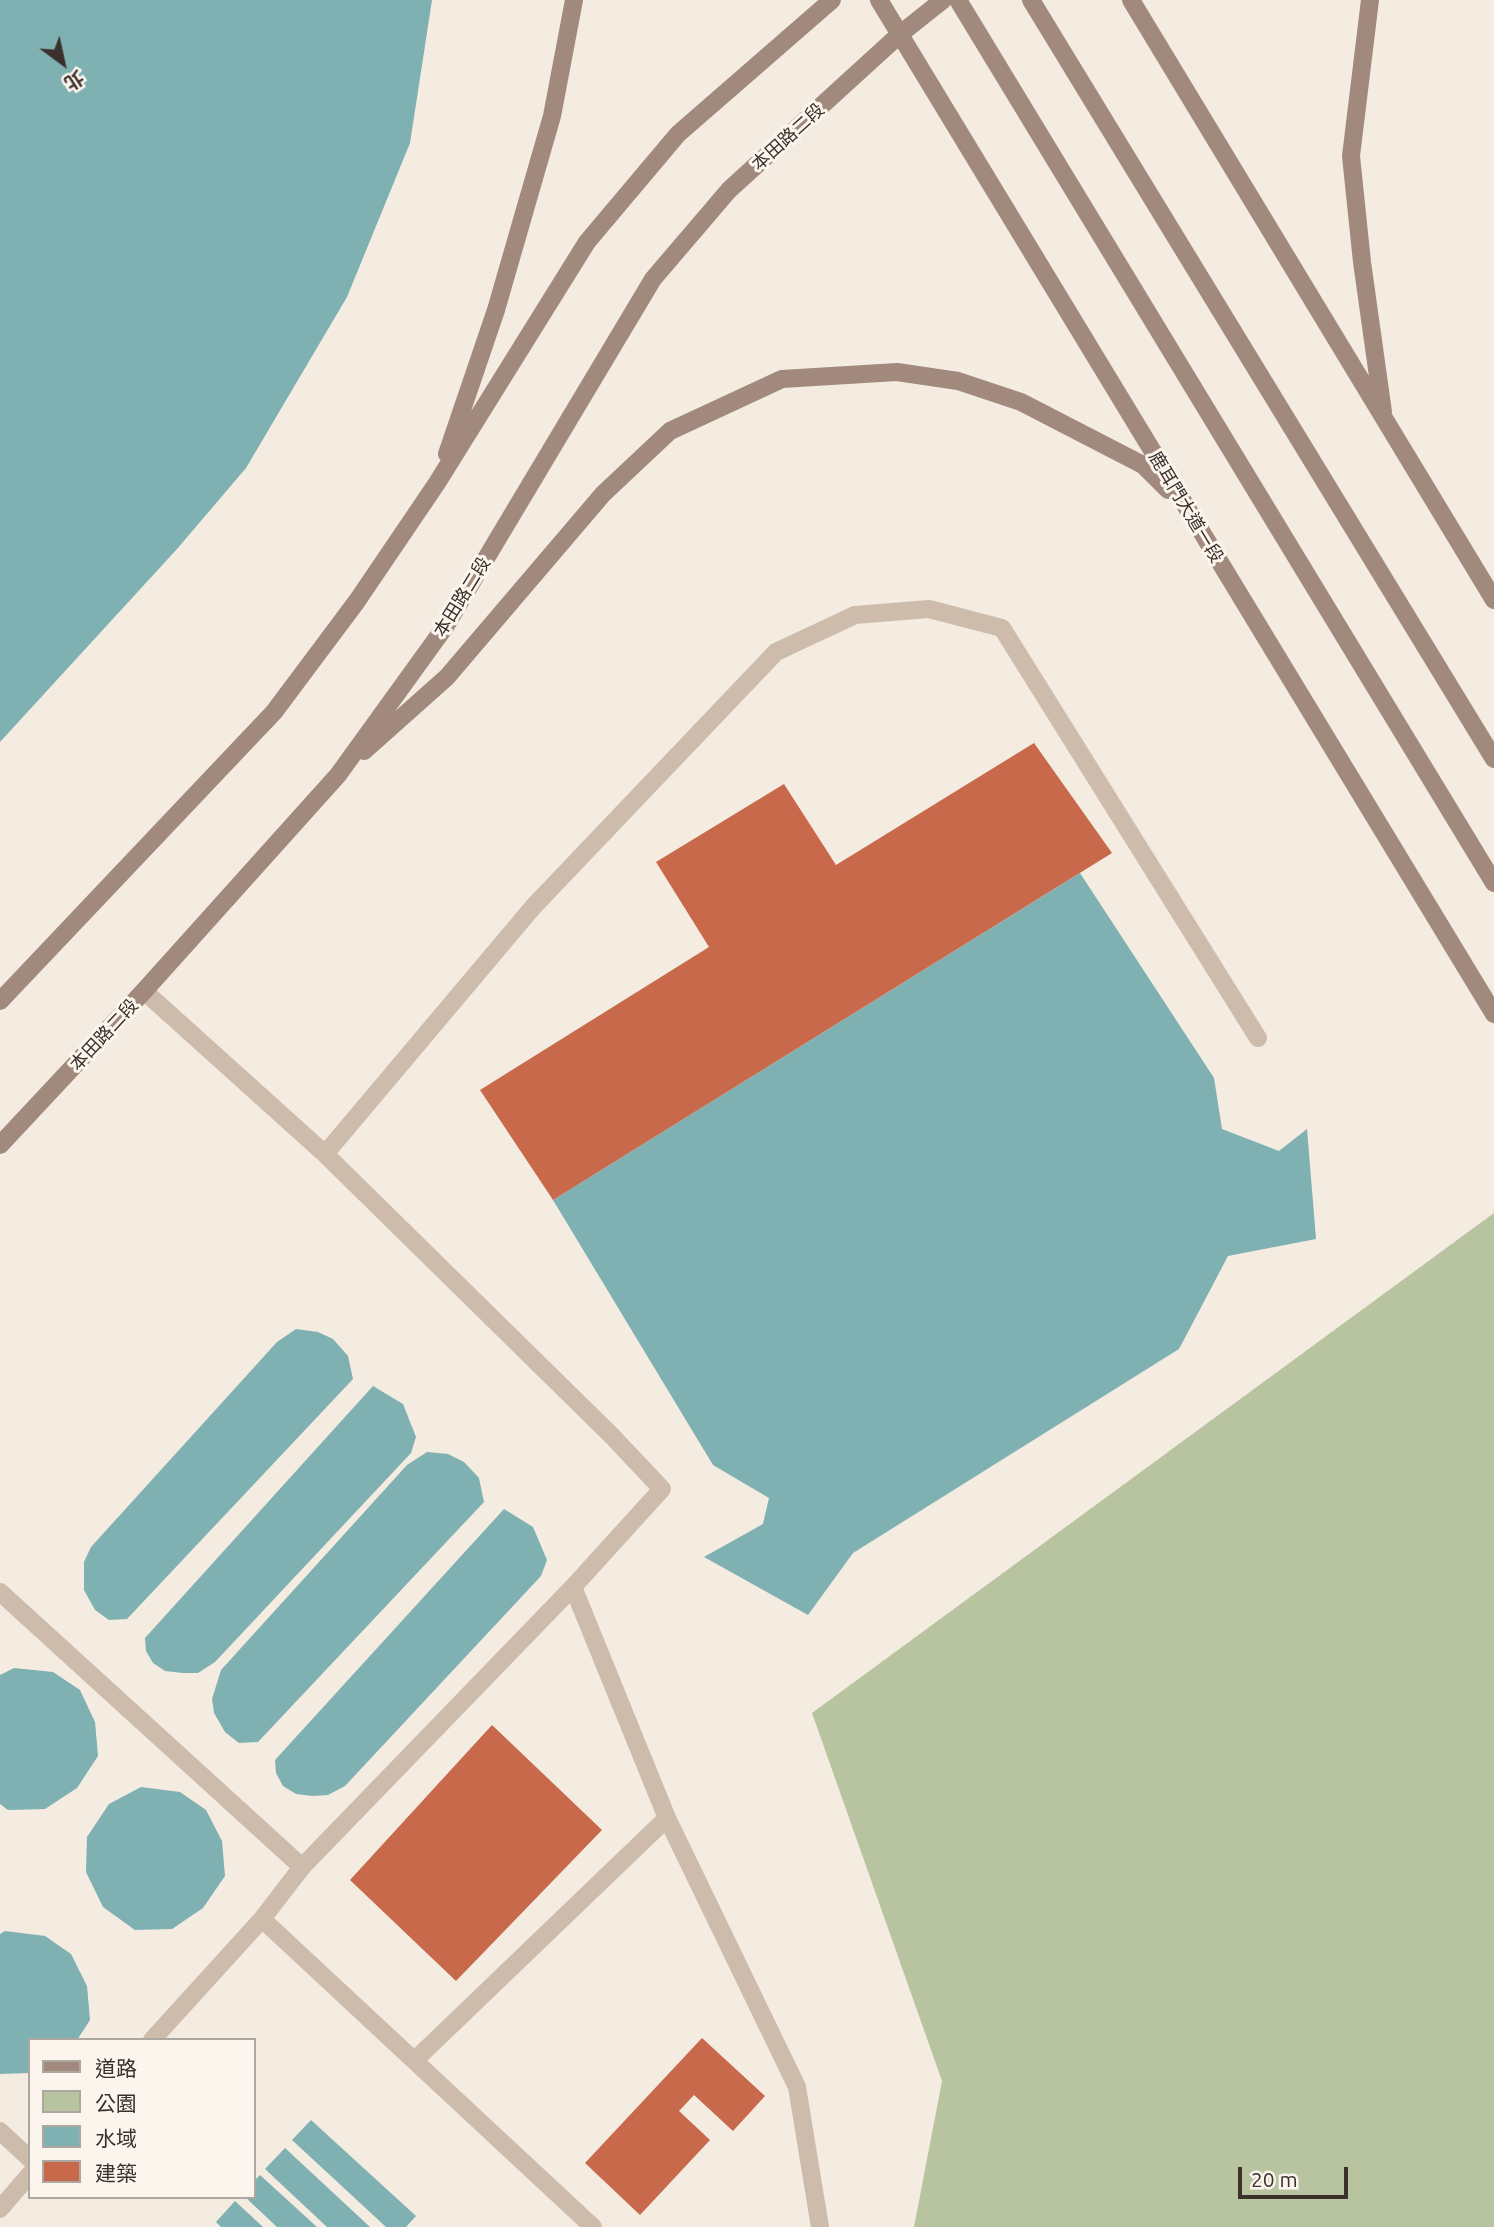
<!DOCTYPE html>
<html>
<head>
<meta charset="utf-8">
<style>
  body { margin:0 }
  #map { position:relative; width:1494px; height:2227px; overflow:hidden; background:#f4ebe1; font-family:Ubuntu,"Noto Sans TC",sans-serif }
  canvas { display:block }
  .legend { position:absolute; left:28px; top:2038px; width:228px; height:161px; box-sizing:border-box; background:#fbf5ee; border:2px solid #aea6a0; margin:0; padding:9px 12px; list-style:none; font-size:21px; color:#3b302b }
  .legend li { display:flex; align-items:center; gap:14px; height:35px }
  .legend b { width:35px; border:2px solid #aea6a0 }
  .north { position:absolute; left:28px; top:28px; width:70px; height:70px; -webkit-text-stroke:5px #fbf5ee; paint-order:stroke; rotate:147deg; font-size:19px; font-weight:700; line-height:28px; text-align:center; color:#3b302b }
  .north::after { content:''; display:block; margin:auto; width:24px; height:32px; background:#3b302b; clip-path:polygon(50% 0,100% 100%,50% 72%,0 100%) }
  .scale { position:absolute; left:1238px; top:2167px; width:110px; height:32px; box-sizing:border-box; border:4px solid #3b302b; border-top:0; padding-left:9px; font-size:21px; line-height:24px; white-space:nowrap; color:#3b302b; -webkit-text-stroke:5px #fbf5ee; paint-order:stroke }
</style>
</head>
<body>
<div id="map">
<canvas width="1494" height="2227"></canvas>
<ul class="legend">
<li><b style="height:9px;background:#a18a7d"></b>道路</li>
<li><b style="height:19px;background:#b8c4a0"></b>公園</li>
<li><b style="height:19px;background:#7fb0b2"></b>水域</li>
<li><b style="height:19px;background:#c8694b"></b>建築</li>
</ul>
<div class="north">北</div>
<div class="scale">20 m</div>
</div>
<script>
const g = document.querySelector('canvas').getContext('2d');
g.lineJoin = 'round';
function paint(path, color) {
  g.fillStyle = color;
  g.fill(path, 'evenodd');
}
function toPath(rows) {
  const path = new Path2D();
  for (const r of rows) {
    path.moveTo(r[0], r[1]);
    for (let i = 2; i < r.length; i += 2) path.lineTo(r[i], r[i + 1]);
  }
  return path;
}
function strokePath(path, color, width, dash) {
  g.strokeStyle = color;
  g.lineWidth = width;
  g.lineCap = dash ? 'butt' : 'round';
  g.setLineDash(dash || []);
  g.stroke(path);
}
function drawText(font, color, halo, rows, align = 'center') {
  g.font = font + ' Ubuntu,"Noto Sans TC",sans-serif';
  g.lineWidth = 6;
  g.setLineDash([]);
  g.textBaseline = 'middle';
  g.strokeStyle = halo;
  g.fillStyle = color;
  for (const [text, x, y, turn = 0] of rows) {
    g.save();
    g.translate(x, y);
    g.rotate((+turn || 0) * Math.PI / 180);
    g.textAlign = isNaN(turn) ? turn : align;
    if (halo) g.strokeText(text, 0, 0);
    g.fillText(text, 0, 0);
    g.restore();
  }
}
paint(toPath([
  [1494,1213,1494,2227,914,2227,942,2081,812,1713]
]), '#b8c4a0');
paint(toPath([
  [0,0,432,0,410,143,347,297,246,468,177,549,0,742],
  [1080,873,1214,1078,1222,1129,1279,1151,1307,1129,1316,1239,1228,1256,1179,1349,853,1553,808,1615,704,1557,763,1524,769,1498,713,1465,553,1200],
  [296,1329,318,1332,333,1339,348,1356,353,1379,127,1619,109,1620,95,1610,84,1590,84,1562,91,1547,277,1342],
  [373,1386,403,1404,416,1437,411,1453,215,1662,198,1673,183,1673,165,1671,153,1663,146,1651,145,1638],
  [427,1452,448,1454,464,1462,479,1478,484,1502,258,1742,239,1743,225,1732,214,1713,212,1699,221,1670,407,1465],
  [504,1509,533,1527,547,1560,541,1576,345,1786,328,1795,313,1796,296,1794,283,1786,276,1773,275,1760],
  [14,1668,53,1672,80,1690,95,1722,98,1756,77,1788,45,1809,8,1810,0,1804,0,1675],
  [141,1787,180,1792,206,1810,222,1841,225,1876,203,1908,172,1929,135,1930,103,1907,86,1872,87,1837,109,1804],
  [5,1931,45,1936,71,1954,87,1986,90,2020,77,2040,30,2040,30,2073,0,2074,0,1934],
  [311,2120,416,2216,406,2227,386,2227,292,2140],
  [285,2148,370,2227,327,2227,265,2169],
  [260,2175,317,2227,277,2227,245,2197,254,2197,254,2181],
  [235,2201,263,2227,221,2227,216,2222]
]), '#7fb0b2');
paint(toPath([
  [1034,743,1112,853,553,1200,480,1090,709,947,656,862,784,784,836,865],
  [492,1725,602,1830,456,1981,350,1880],
  [702,2038,765,2096,733,2131,694,2095,679,2111,710,2140,640,2215,585,2163]
]), '#c8694b');
strokePath(toPath([
  [144,991,325,1154,611,1435,662,1489,573,1587,302,1867,262,1919,152,2040],
  [325,1154,533,907,776,652,855,615,929,609,1002,628,1258,1038],
  [573,1587,667,1818,797,2087,820,2227],
  [0,1592,302,1867],
  [262,1919,593,2227],
  [415,2060,667,1818],
  [0,2131,30,2159],
  [0,2209,30,2174]
]), '#cdbbac', 18);
strokePath(toPath([
  [879,0,1494,1014],
  [958,0,1494,883],
  [1031,0,1494,759],
  [1131,0,1494,600],
  [1370,0,1351,156,1362,262,1383,412],
  [447,454,496,310,552,116,574,0],
  [364,751,447,677,603,494,670,431,782,379,897,372,958,381,1021,402,1143,465,1168,490],
  [0,1001,274,712,357,601,437,483,587,242,678,134,832,0],
  [0,1145,144,991,338,775,445,627,653,279,729,190,899,35,943,0]
]), '#a18a7d', 18);
drawText('18px', '#3b302b', '#fbf5ee', [
  ["本田路二段",788,137,-42],
  ["鹿耳門大道一段",1186,507,59],
  ["本田路二段",462,597,-58],
  ["本田路二段",104,1035,-47]
]);
</script>
</body>
</html>
